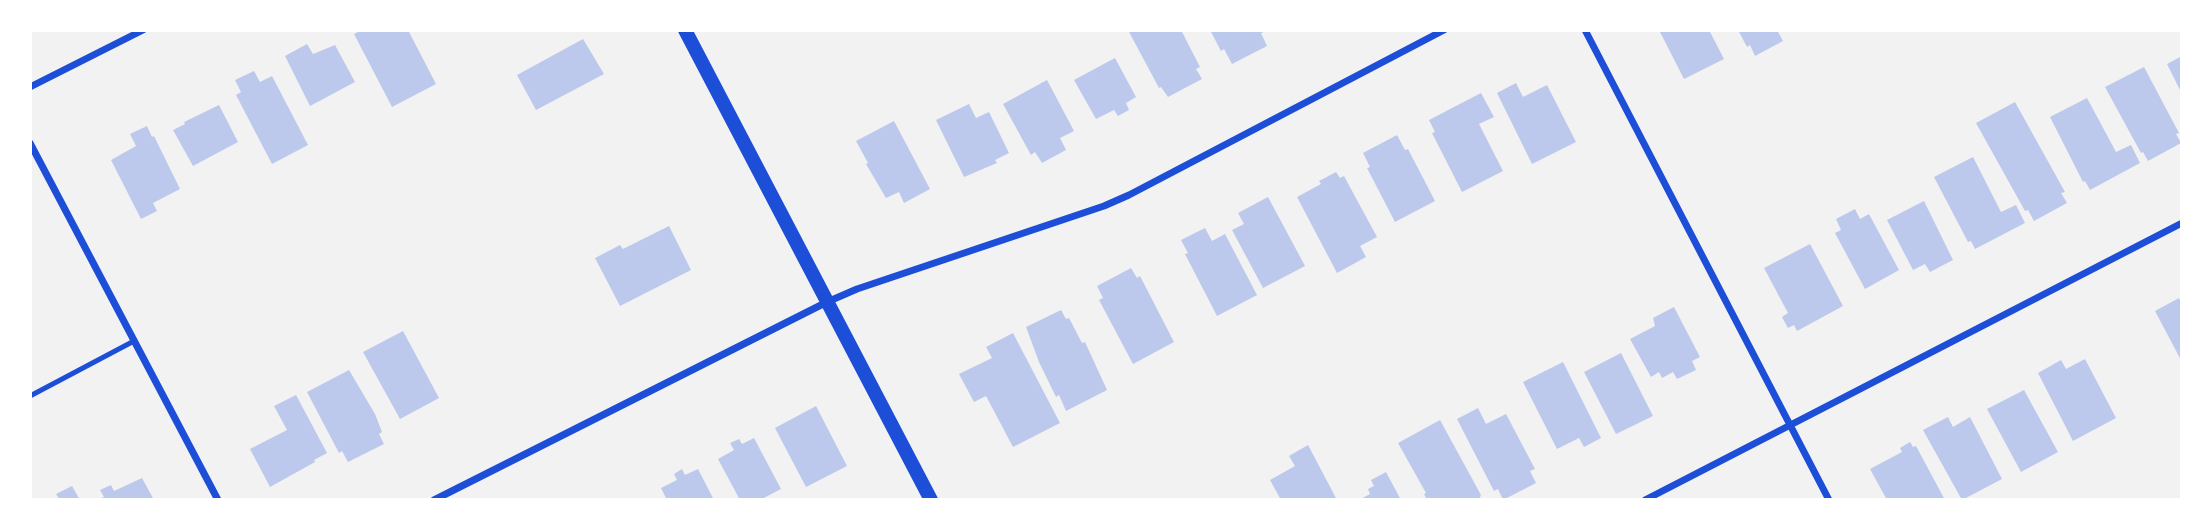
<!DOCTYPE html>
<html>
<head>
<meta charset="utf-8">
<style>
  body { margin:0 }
  #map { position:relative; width:2212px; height:530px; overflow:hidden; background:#f2f2f2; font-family:Quicksand,sans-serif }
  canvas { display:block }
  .frame { position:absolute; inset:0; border:32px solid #fff; pointer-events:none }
</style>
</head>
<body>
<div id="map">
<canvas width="2212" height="530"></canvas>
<div class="frame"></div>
</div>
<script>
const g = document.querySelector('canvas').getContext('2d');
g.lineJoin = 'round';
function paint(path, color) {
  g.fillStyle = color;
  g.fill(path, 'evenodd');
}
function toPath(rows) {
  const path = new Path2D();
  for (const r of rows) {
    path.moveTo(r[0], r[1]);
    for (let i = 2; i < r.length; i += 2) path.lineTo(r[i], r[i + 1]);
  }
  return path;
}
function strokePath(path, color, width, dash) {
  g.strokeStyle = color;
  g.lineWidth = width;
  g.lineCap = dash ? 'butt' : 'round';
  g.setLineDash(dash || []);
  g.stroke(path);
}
paint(toPath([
  [362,30,408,30,436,84,392,107,354,34],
  [1128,30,1181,30,1200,67,1196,69,1202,79,1168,97,1161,87,1159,88],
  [1210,30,1263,30,1264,32,1261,33,1267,46,1232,64,1224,49,1221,51],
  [1659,30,1709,30,1724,59,1684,79],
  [1738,30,1777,30,1783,41,1755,56,1750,45,1747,47],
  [583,39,604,74,536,110,517,75],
  [307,44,313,54,335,45,355,82,310,106,285,56],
  [2182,56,2182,94,2167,64],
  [1115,58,1136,97,1126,103,1129,110,1118,116,1114,110,1096,119,1074,80],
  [2144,67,2179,133,2176,134,2181,143,2148,161,2143,152,2141,153,2105,87],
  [254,71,260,82,272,76,308,145,272,164,236,95,241,92,235,80],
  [1047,80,1074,131,1060,138,1066,150,1042,163,1035,152,1031,155,1003,104],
  [1516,83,1523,97,1547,85,1576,142,1532,164,1497,93],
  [1481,93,1494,117,1479,124,1503,171,1462,192,1432,133,1435,132,1429,120],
  [2087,98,2116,152,2131,145,2140,163,2090,190,2085,181,2083,182,2050,117],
  [2015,102,2065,192,2061,193,2067,203,2034,221,2028,210,2025,211,1976,123],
  [969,104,976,118,989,112,1009,153,995,160,997,163,964,177,936,120],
  [219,105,238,142,193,166,173,130,185,124,184,122],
  [894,121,930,189,904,203,899,192,886,198,866,164,868,163,856,141],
  [147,126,152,137,154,136,180,189,153,203,157,211,141,219,111,160,136,146,130,134],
  [1397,135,1405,150,1408,149,1435,201,1395,222,1367,168,1370,167,1363,153],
  [1973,157,2001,212,2016,205,2025,223,1975,249,1971,241,1968,242,1934,177],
  [1336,172,1340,178,1344,176,1377,237,1360,246,1366,257,1337,273,1297,197,1321,184,1319,181],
  [1268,197,1305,266,1263,288,1232,230,1244,224,1238,213],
  [1924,201,1953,260,1930,272,1925,264,1913,270,1887,220],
  [1855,209,1860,219,1869,214,1899,270,1865,289,1835,233,1841,230,1836,219],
  [669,226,691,270,620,306,595,258,620,245,623,249],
  [1205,228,1212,241,1225,234,1257,295,1217,316,1185,254,1188,253,1181,240],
  [1810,244,1843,306,1797,331,1794,325,1788,328,1782,317,1788,313,1764,268],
  [1131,268,1137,278,1140,276,1174,342,1133,364,1099,300,1103,298,1097,286],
  [2179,298,2182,305,2182,362,2155,311],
  [1674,307,1700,357,1692,361,1696,370,1677,379,1673,372,1662,378,1659,372,1651,377,1630,339,1655,326,1653,318],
  [1061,310,1066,319,1069,318,1082,343,1085,342,1107,390,1066,411,1059,395,1056,397,1039,362,1026,327],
  [403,331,439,398,400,419,363,352],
  [1013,333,1060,423,1013,447,986,396,974,402,959,374,992,358,986,347],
  [1621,353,1653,416,1616,434,1584,372],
  [2085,359,2116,418,2073,441,2038,373,2061,360,2066,369],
  [1563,362,1601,438,1584,447,1579,438,1557,449,1523,382],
  [349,370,375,414,382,432,379,434,384,444,348,462,342,451,339,453,307,392],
  [2024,390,2058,452,2021,472,1987,409],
  [296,395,327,453,314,460,315,462,270,487,250,449,287,430,274,406],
  [816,406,847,466,806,487,775,428],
  [1478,408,1486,424,1506,414,1535,469,1530,471,1536,483,1503,500,1498,489,1494,491,1457,419],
  [1948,417,1953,427,1970,417,2002,479,1962,500,1923,430],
  [1440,420,1481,495,1479,500,1427,500,1424,494,1426,493,1398,443],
  [754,438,781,489,760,500,740,500,718,459,734,450,730,443,739,439,742,444],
  [1910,442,1913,447,1916,446,1945,500,1887,500,1870,469,1902,452,1900,448],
  [1308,445,1337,500,1281,500,1270,480,1295,466,1289,456],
  [682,469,685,475,698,469,714,500,667,500,661,488,677,480,674,474],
  [1386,472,1401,500,1359,500,1370,494,1368,489,1374,486,1371,480],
  [142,478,154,500,102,500,101,498,104,497,100,490,111,485,114,491],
  [72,486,80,500,60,500,56,494]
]), '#bdc9ec');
strokePath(toPath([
  [30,396,134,341]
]), '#1d4ed8', 5);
strokePath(toPath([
  [1585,30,1829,500],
  [30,87,143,30],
  [30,143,218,500],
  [434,500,827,302,857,289,1104,206,1129,195,1444,30],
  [1645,500,2182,223]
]), '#1d4ed8', 7);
strokePath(toPath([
  [685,30,931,500]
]), '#1d4ed8', 14);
</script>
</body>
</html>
